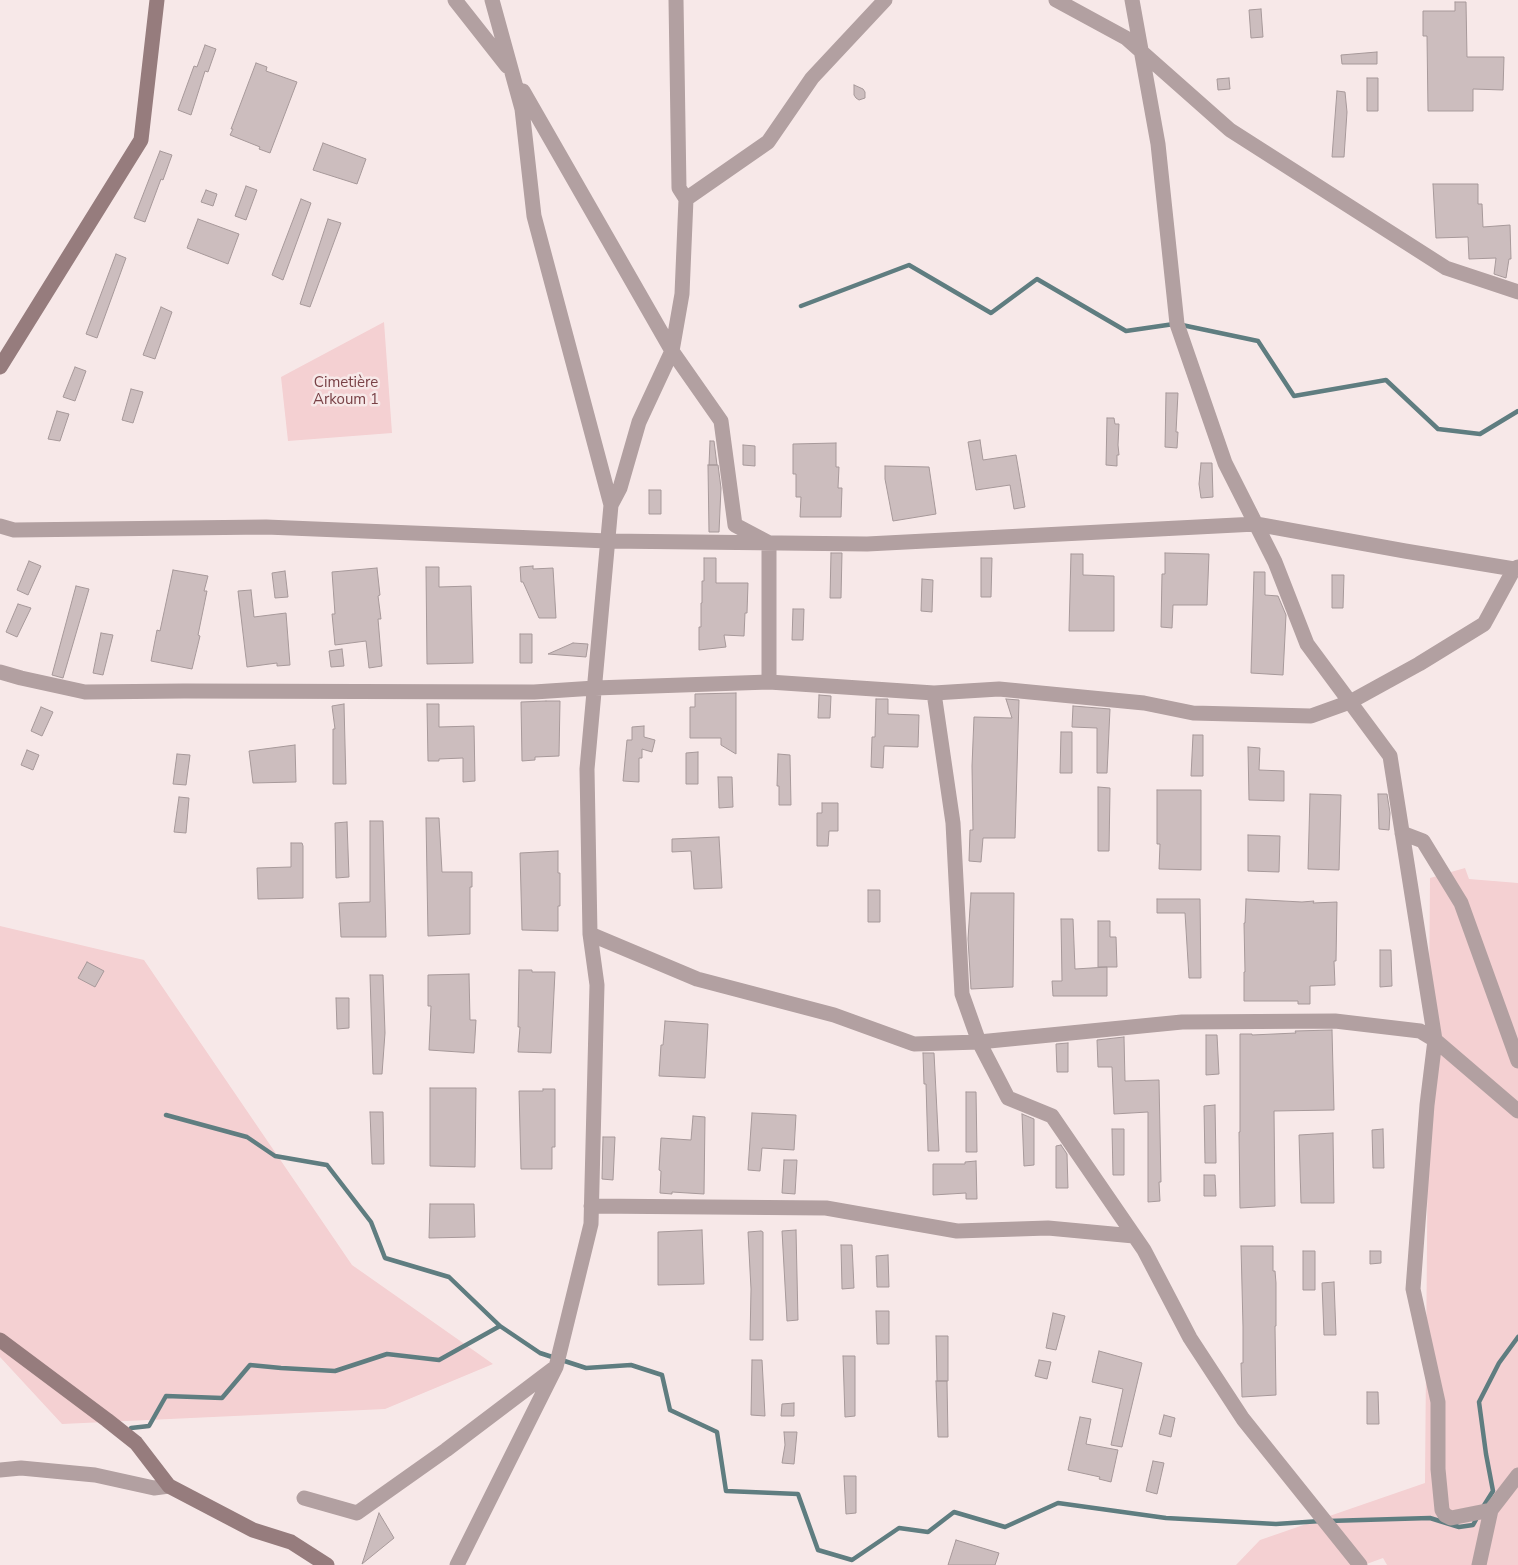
<!DOCTYPE html>
<html>
<head>
<meta charset="utf-8">
<style>
  body { margin:0 }
  canvas { display:block; background:#f7e8e8 }
</style>
</head>
<body>
<canvas width="1518" height="1565"></canvas>
<script>
const g = document.querySelector('canvas').getContext('2d');
g.lineJoin = 'round';
function paint(path, color) {
  g.fillStyle = color;
  g.fill(path, 'evenodd');
}
function toPath(rows) {
  const path = new Path2D();
  for (const r of rows) {
    path.moveTo(r[0], r[1]);
    for (let i = 2; i < r.length; i += 2) path.lineTo(r[i], r[i + 1]);
  }
  return path;
}
function strokePath(path, color, width, dash) {
  g.strokeStyle = color;
  g.lineWidth = width;
  g.lineCap = dash ? 'butt' : 'round';
  g.setLineDash(dash || []);
  g.stroke(path);
}
function drawText(font, color, halo, rows, align = 'center') {
  g.font = font + ' "Nunito Sans",sans-serif';
  g.lineWidth = 5;
  g.setLineDash([]);
  g.textBaseline = 'middle';
  g.strokeStyle = halo;
  g.fillStyle = color;
  for (const [text, x, y, turn = 0] of rows) {
    g.save();
    g.translate(x, y);
    g.rotate((+turn || 0) * Math.PI / 180);
    g.textAlign = isNaN(turn) ? turn : align;
    if (halo) g.strokeText(text, 0, 0);
    g.fillText(text, 0, 0);
    g.restore();
  }
}
paint(toPath([
  [384,322,392,433,288,441,281,377],
  [1465,868,1469,879,1518,883,1518,1565,1387,1565,1383,1558,1364,1565,1236,1565,1260,1540,1425,1483,1430,878],
  [0,926,144,960,352,1265,493,1364,385,1409,62,1424,0,1357]
]), '#f4d0d2');
strokePath(toPath([
  [801,306,909,265,991,313,1037,279,1126,331,1174,324],
  [1182,325,1258,341,1294,396,1386,380,1438,429,1480,434,1518,411],
  [166,1115,247,1137,275,1156,327,1165,371,1222,385,1258,449,1277,500,1326,540,1353,586,1368,631,1365,662,1375,670,1410,717,1432,726,1491,798,1494,818,1550,852,1560,899,1528,928,1532,954,1512,1005,1527,1058,1503,1166,1518,1276,1524,1321,1521],
  [131,1428,149,1426,166,1396,222,1398,250,1365,281,1368,335,1371,387,1354,439,1360,500,1326],
  [1483,1507,1493,1491,1486,1454,1479,1402,1499,1363,1518,1337],
  [1328,1521,1430,1518,1459,1527,1473,1525,1478,1516]
]), '#5f7d80', 4.5);
const building = toPath([
  [1455,2,1466,2,1467,57,1504,57,1503,90,1473,89,1473,111,1428,111,1427,36,1423,36,1423,11,1455,11,1455,2],
  [1261,9,1263,37,1251,38,1249,10,1261,9],
  [205,45,216,49,208,72,205,71,191,115,178,110,194,66,197,67,205,45],
  [1377,52,1377,64,1342,64,1341,55,1377,52],
  [256,63,267,67,266,71,297,82,270,153,259,149,260,147,230,135,233,129,231,129,256,63],
  [1229,78,1230,89,1218,90,1217,79,1229,78],
  [1367,78,1378,78,1378,111,1367,111,1367,78],
  [854,85,863,89,865,92,865,98,859,100,856,98,854,95,854,85],
  [1337,91,1345,92,1347,112,1344,157,1332,157,1337,91],
  [323,143,366,159,357,184,313,170,323,143],
  [160,151,172,155,163,180,161,179,145,222,134,218,160,151],
  [1433,184,1478,184,1478,204,1482,204,1483,227,1510,225,1511,259,1509,259,1506,278,1494,274,1496,258,1469,259,1468,237,1436,238,1433,184],
  [246,186,257,190,246,220,235,216,246,186],
  [206,190,217,194,213,206,201,202,206,190],
  [301,199,311,203,283,280,272,275,301,199],
  [198,219,239,234,228,264,187,248,198,219],
  [328,219,341,223,310,307,300,304,328,219],
  [116,254,126,258,97,338,86,334,116,254],
  [161,307,172,312,155,359,143,355,161,307],
  [75,367,86,371,75,401,63,397,75,367],
  [131,389,143,392,133,423,122,420,131,389],
  [1166,393,1178,393,1176,432,1178,432,1177,448,1165,447,1166,393],
  [57,411,69,414,60,441,48,439,57,411],
  [1107,418,1114,418,1115,424,1119,424,1118,445,1119,455,1117,455,1117,466,1106,465,1107,418],
  [980,440,983,460,1016,455,1025,507,1014,509,1010,485,976,490,968,442,980,440],
  [710,441,714,441,717,465,709,465,710,441],
  [836,443,836,467,839,467,838,488,842,488,841,517,800,517,801,497,796,497,796,474,793,474,793,444,836,443],
  [743,445,755,446,755,466,743,465,743,445],
  [1201,463,1212,463,1213,497,1201,498,1199,484,1201,463],
  [708,465,718,465,721,488,719,532,709,532,708,465],
  [885,466,929,467,936,514,893,521,885,479,885,466],
  [649,490,661,490,661,514,649,514,649,490],
  [831,553,842,553,841,598,830,598,831,553],
  [1165,553,1209,554,1207,605,1173,605,1172,628,1161,627,1162,574,1165,574,1165,553],
  [1071,554,1083,554,1083,575,1114,576,1114,631,1069,631,1071,554],
  [704,558,716,558,716,583,748,583,747,613,745,613,744,636,724,635,726,647,699,650,699,627,701,627,701,603,702,603,702,581,704,581,704,558],
  [981,558,992,558,991,597,981,597,981,558],
  [29,561,41,566,28,595,17,590,29,561],
  [533,566,533,569,553,568,556,618,539,618,523,582,521,582,520,567,533,566],
  [426,567,439,567,439,587,471,586,473,663,427,664,426,567],
  [377,568,380,595,378,596,381,619,378,619,382,666,369,668,366,641,335,645,332,614,335,614,332,572,377,568],
  [173,570,208,576,204,591,207,591,198,635,200,636,192,669,151,661,157,630,160,631,173,570],
  [285,571,288,597,275,598,272,573,285,571],
  [1254,572,1265,572,1265,595,1278,596,1286,615,1283,675,1251,673,1254,572],
  [1332,575,1344,575,1343,608,1332,608,1332,575],
  [922,579,933,580,932,612,921,611,922,579],
  [76,586,89,589,63,678,52,675,76,586],
  [251,590,254,617,286,613,290,665,277,666,277,663,247,667,238,591,251,590],
  [18,604,31,608,17,637,6,632,18,604],
  [793,609,804,609,803,640,792,640,793,609],
  [101,633,113,635,103,675,93,673,101,633],
  [520,634,532,634,532,663,520,663,520,634],
  [573,643,588,644,586,657,548,654,573,643],
  [342,649,344,666,331,667,329,651,342,649],
  [736,693,736,754,721,745,721,738,690,738,690,707,695,707,695,694,736,693],
  [819,695,831,696,830,718,818,718,819,695],
  [876,699,888,699,888,714,919,715,918,747,884,746,883,768,871,767,872,737,875,737,876,699],
  [1006,699,1019,700,1015,838,983,838,981,862,969,861,970,830,973,830,972,766,974,717,1012,718,1006,699],
  [546,701,560,701,559,756,535,757,535,760,522,761,521,702,546,701],
  [344,704,346,784,333,784,333,729,335,729,332,706,344,704],
  [427,704,439,704,439,727,474,726,475,781,463,782,463,758,439,759,439,761,428,761,427,704],
  [1073,706,1110,709,1107,773,1097,773,1097,728,1072,727,1073,706],
  [41,707,53,712,42,736,31,731,41,707],
  [644,726,644,737,655,740,652,752,642,749,642,758,639,758,639,782,623,781,627,740,632,740,632,727,644,726],
  [1061,732,1072,732,1072,773,1060,773,1061,732],
  [1193,735,1203,735,1203,776,1191,776,1193,735],
  [295,745,296,782,253,783,249,751,295,745],
  [1248,747,1260,748,1259,770,1284,771,1284,801,1249,800,1248,747],
  [27,750,39,755,33,770,21,765,27,750],
  [698,752,698,784,686,784,686,753,698,752],
  [177,754,190,755,186,785,173,784,177,754],
  [778,754,790,755,791,805,779,805,779,786,777,786,778,754],
  [718,777,732,777,733,807,719,808,718,777],
  [1098,787,1110,788,1109,851,1098,851,1098,787],
  [1157,790,1201,790,1201,870,1159,869,1160,844,1157,844,1157,790],
  [1310,794,1341,795,1339,870,1308,869,1310,794],
  [1378,794,1387,794,1390,813,1389,830,1379,829,1378,794],
  [179,797,189,798,186,833,174,832,179,797],
  [822,803,838,803,838,831,829,831,828,846,817,846,817,813,822,813,822,803],
  [426,818,439,818,442,872,472,872,472,887,470,887,470,934,428,936,426,818],
  [370,821,383,821,386,937,341,937,339,903,370,902,370,821],
  [347,822,349,877,336,878,335,823,347,822],
  [1248,835,1280,836,1279,872,1248,871,1248,835],
  [719,837,722,888,694,889,691,851,672,852,672,839,719,837],
  [291,843,302,843,303,846,303,898,258,899,257,868,291,867,291,843],
  [558,851,558,873,560,873,560,906,558,906,558,931,522,930,520,853,558,851],
  [868,890,880,890,880,922,868,922,868,890],
  [971,893,1014,893,1013,987,971,989,968,939,971,893],
  [1157,899,1200,899,1201,978,1189,978,1185,913,1157,913,1157,899],
  [1246,899,1302,902,1314,901,1313,903,1337,902,1336,961,1334,961,1335,985,1310,986,1310,1004,1298,1004,1298,1001,1244,1001,1244,972,1245,972,1244,923,1245,923,1246,899],
  [1061,919,1073,919,1075,969,1107,967,1107,996,1053,996,1052,981,1062,981,1061,919],
  [1098,921,1110,921,1110,937,1116,937,1117,967,1098,967,1098,921],
  [1380,950,1391,950,1392,986,1380,987,1380,950],
  [87,962,104,971,95,987,78,978,87,962],
  [519,970,532,970,532,972,555,972,551,1053,518,1052,520,1027,518,1027,519,970],
  [469,974,470,1020,476,1020,474,1053,429,1050,431,1006,428,1006,428,975,469,974],
  [370,975,383,975,385,1033,382,1074,373,1074,370,975],
  [336,998,349,998,349,1028,337,1029,336,998],
  [665,1021,708,1024,705,1078,659,1076,661,1045,663,1045,665,1021],
  [1332,1030,1334,1110,1274,1111,1275,1206,1240,1208,1239,1132,1240,1132,1240,1034,1252,1034,1252,1035,1296,1033,1295,1031,1332,1030],
  [1206,1035,1217,1035,1219,1074,1206,1075,1206,1035],
  [1124,1037,1125,1081,1159,1080,1161,1182,1159,1182,1160,1201,1148,1202,1148,1112,1114,1114,1112,1067,1098,1067,1097,1040,1124,1037],
  [1068,1043,1068,1072,1057,1072,1056,1044,1068,1043],
  [923,1053,934,1053,939,1151,928,1151,926,1084,924,1084,923,1053],
  [430,1088,476,1088,475,1167,430,1166,430,1088],
  [543,1089,555,1089,555,1147,552,1147,552,1169,521,1169,519,1091,543,1091,543,1089],
  [966,1092,976,1092,977,1152,966,1152,966,1092],
  [1215,1105,1216,1161,1216,1163,1205,1163,1204,1106,1215,1105],
  [370,1112,383,1112,384,1164,372,1164,370,1112],
  [752,1113,796,1115,794,1150,762,1148,760,1171,748,1170,752,1113],
  [1022,1114,1034,1119,1034,1165,1024,1166,1022,1114],
  [693,1116,705,1117,704,1194,672,1192,672,1194,660,1193,661,1171,659,1170,661,1138,691,1140,693,1116],
  [1112,1129,1124,1129,1124,1175,1113,1175,1112,1129],
  [1383,1129,1384,1168,1373,1168,1372,1130,1383,1129],
  [1333,1133,1334,1203,1301,1203,1299,1135,1333,1133],
  [603,1137,615,1137,613,1180,602,1179,603,1137],
  [1061,1145,1067,1154,1068,1188,1056,1188,1056,1146,1061,1145],
  [784,1160,797,1160,795,1194,782,1193,784,1160],
  [976,1161,977,1199,966,1199,966,1193,933,1195,933,1164,965,1164,965,1162,976,1161],
  [1204,1175,1215,1175,1216,1196,1204,1196,1204,1175],
  [430,1204,474,1204,475,1237,429,1238,430,1204],
  [702,1230,704,1284,658,1285,658,1232,702,1230],
  [796,1230,798,1320,787,1321,782,1231,796,1230],
  [761,1231,763,1232,763,1340,750,1340,751,1289,748,1232,761,1231],
  [841,1245,852,1245,854,1288,842,1289,841,1245],
  [1241,1246,1273,1246,1273,1271,1275,1271,1276,1283,1276,1326,1275,1326,1276,1395,1242,1397,1241,1363,1243,1363,1243,1327,1241,1246],
  [1303,1251,1315,1251,1315,1290,1303,1290,1303,1251],
  [1370,1251,1381,1251,1381,1263,1370,1264,1370,1251],
  [888,1255,889,1287,877,1287,876,1256,888,1255],
  [1334,1282,1336,1335,1324,1335,1322,1283,1334,1282],
  [876,1311,889,1311,889,1344,877,1344,876,1311],
  [1053,1313,1065,1316,1056,1350,1046,1348,1053,1313],
  [936,1336,948,1336,948,1381,937,1381,936,1336],
  [1099,1351,1142,1363,1122,1447,1111,1445,1123,1389,1092,1382,1099,1351],
  [843,1356,855,1356,855,1416,845,1417,843,1356],
  [752,1360,762,1360,765,1416,751,1415,752,1360],
  [1039,1360,1051,1362,1047,1379,1035,1376,1039,1360],
  [936,1381,947,1381,948,1437,938,1437,936,1381],
  [1367,1392,1378,1392,1379,1424,1367,1424,1367,1392],
  [794,1403,794,1416,781,1416,782,1404,794,1403],
  [1164,1415,1175,1418,1171,1437,1159,1434,1164,1415],
  [1080,1417,1091,1419,1086,1444,1118,1450,1111,1482,1099,1479,1100,1477,1068,1470,1080,1417],
  [784,1432,797,1432,794,1464,782,1463,785,1445,784,1432],
  [1153,1461,1164,1463,1157,1494,1146,1491,1153,1461],
  [844,1476,856,1476,856,1513,846,1514,844,1476],
  [379,1513,394,1538,362,1564,379,1513],
  [956,1540,999,1553,995,1565,948,1565,956,1540]
]);
paint(building, '#ccbdbe');
strokePath(building, '#a7999a', 1);
strokePath(toPath([
  [455,0,507,66],
  [1056,0,1126,38,1230,130,1446,268,1518,292],
  [1132,0,1158,144,1177,324,1225,463,1275,562,1307,644,1390,756,1435,1040,1427,1105,1413,1289,1438,1402,1438,1469,1442,1510,1445,1515,1451,1518,1491,1510],
  [523,91,672,351,721,421,735,525,769,543,769,682],
  [686,199,768,142,812,78,885,0],
  [611,505,620,488,639,422,672,351,682,294,686,199,679,188,676,0],
  [0,526,14,530,266,527,608,541,867,544,1256,524,1405,551,1514,569,1518,567],
  [0,672,21,678,85,692,184,691,534,692,595,688,769,682,934,693,999,689,1144,703,1193,713,1311,716,1350,702,1419,664,1484,624,1514,569],
  [934,693,953,823,962,994,979,1042,1008,1098,1052,1116,1144,1250,1190,1338,1243,1419,1360,1565],
  [1402,833,1423,841,1461,903,1518,1061],
  [590,934,697,979,834,1015,914,1044,979,1042,1182,1022,1335,1021,1420,1031,1435,1040,1518,1111],
  [591,1206,826,1208,957,1231,1048,1228,1134,1236],
  [0,1470,21,1468,95,1475,154,1488,169,1486],
  [304,1498,357,1513,446,1450,553,1369],
  [457,1565,556,1367,591,1224,597,985,590,934,587,769,611,505,534,216,522,109,492,0],
  [1479,1565,1491,1510,1518,1475]
]), '#b2a0a1', 15);
strokePath(toPath([
  [0,367,141,140,157,0],
  [0,1340,107,1420,136,1443,169,1486,253,1530,291,1542,327,1565]
]), '#967c7d', 15);
drawText('15px', '#794146', '#f7e8e8', [
  ["Cimetière",346,383],
  ["Arkoum 1",346,400]
]);
</script>
</body>
</html>
